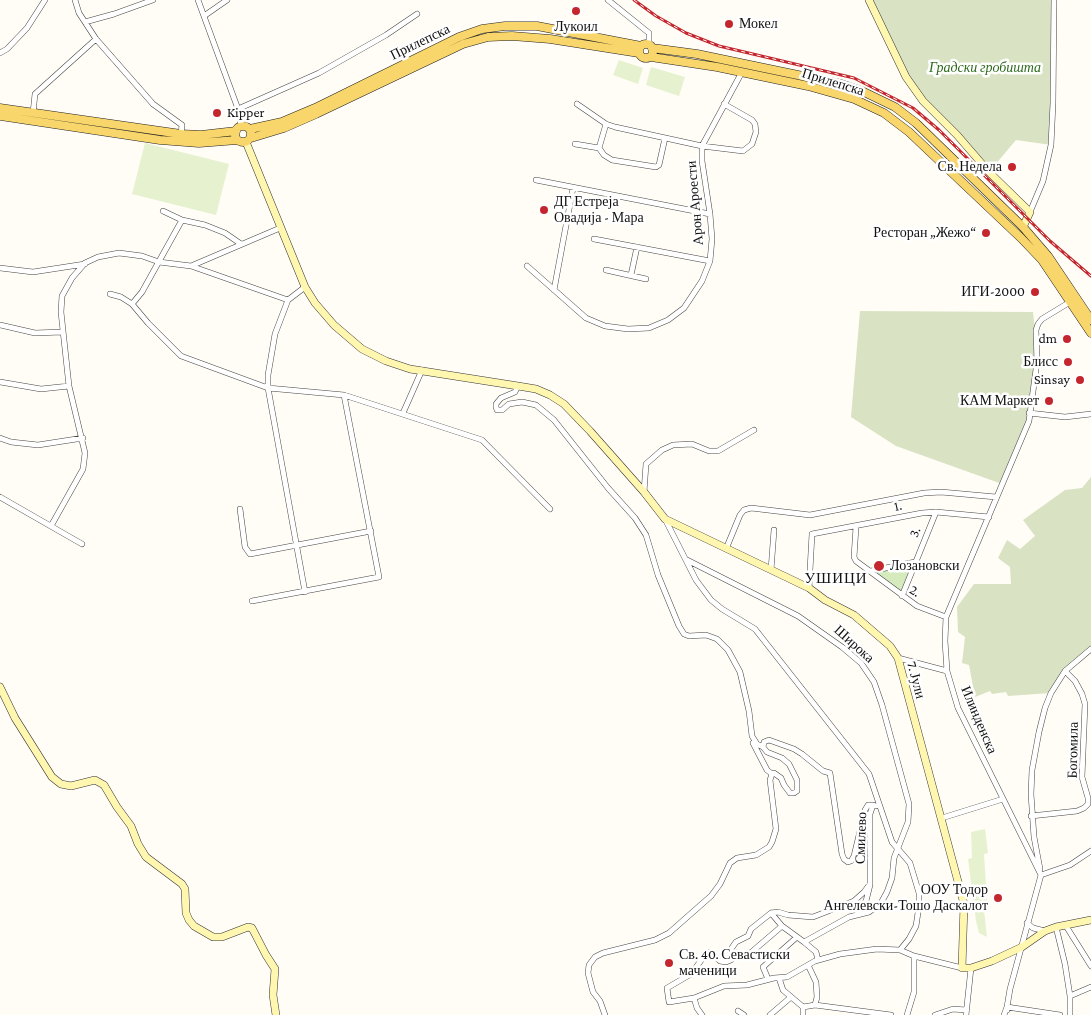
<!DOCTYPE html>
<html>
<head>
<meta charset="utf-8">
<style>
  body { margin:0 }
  canvas { display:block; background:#fffdf5 }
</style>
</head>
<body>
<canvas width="1091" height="1015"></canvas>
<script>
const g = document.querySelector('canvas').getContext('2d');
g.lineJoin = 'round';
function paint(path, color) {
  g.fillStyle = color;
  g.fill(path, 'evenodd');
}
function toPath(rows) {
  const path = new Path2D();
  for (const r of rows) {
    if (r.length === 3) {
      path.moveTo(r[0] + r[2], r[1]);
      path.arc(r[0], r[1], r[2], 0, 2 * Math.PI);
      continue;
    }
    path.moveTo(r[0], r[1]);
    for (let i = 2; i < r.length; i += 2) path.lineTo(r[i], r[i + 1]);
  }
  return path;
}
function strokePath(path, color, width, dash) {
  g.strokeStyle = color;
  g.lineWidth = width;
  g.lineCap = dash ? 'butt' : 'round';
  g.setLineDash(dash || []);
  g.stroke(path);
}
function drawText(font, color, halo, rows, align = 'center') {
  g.font = font + ' "Crimson Pro",serif';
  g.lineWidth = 5;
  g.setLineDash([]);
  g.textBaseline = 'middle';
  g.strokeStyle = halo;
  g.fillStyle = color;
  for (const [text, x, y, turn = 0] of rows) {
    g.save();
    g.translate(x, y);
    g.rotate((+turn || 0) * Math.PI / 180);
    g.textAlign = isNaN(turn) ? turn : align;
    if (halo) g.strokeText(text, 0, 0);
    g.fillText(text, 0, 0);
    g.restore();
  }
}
paint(toPath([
  [915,562,902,596,871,571]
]), '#d5ebbd');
paint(toPath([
  [869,0,1054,0,1051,145,1016,140,989,172,906,77],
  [860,311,1033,312,1037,352,1029,421,1002,484,896,446,851,417],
  [1091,477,1091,649,1065,671,1051,693,1008,696,1006,692,992,694,990,691,975,697,969,665,962,663,965,637,958,632,957,607,974,584,1011,584,1010,567,998,558,1007,540,1020,549,1035,536,1023,520,1065,490,1082,488]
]), '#d9e3c4');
paint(toPath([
  [619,60,643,68,638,84,613,75],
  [651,67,685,77,679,96,646,85],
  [145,143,229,164,216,215,132,194],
  [985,829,988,853,984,854,987,901,983,901,987,937,979,933,976,921,968,859,972,858,971,832]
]), '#e6f2cf');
const street = toPath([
  [75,0,79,13,96,39,153,104,182,125,181,134],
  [198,0,238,109,241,126],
  [608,0,649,33,649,45],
  [204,16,227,0],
  [85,22,114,14,153,0],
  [0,53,7,49,27,28,45,0],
  [577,104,606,124,615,127,702,146,743,151,752,144,756,132,755,124,752,120,724,104],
  [238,109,319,73,386,35,417,14],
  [33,113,35,94,96,39],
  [606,124,599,148,604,155,612,160,656,167,659,165,665,138],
  [575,144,599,148],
  [536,180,710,214],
  [1030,212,1043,181,1051,145,1053,103,1054,0],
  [182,220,205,225,225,233,241,244],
  [594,239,710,261],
  [191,266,280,228],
  [527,266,586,318,605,326,628,329,649,328,668,320,684,308,702,281,710,261,712,239,710,214,702,161,702,146,742,72],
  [0,268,33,272,85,264],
  [606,270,646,279],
  [631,275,637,247],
  [554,290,573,188],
  [110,294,121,297,132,304,148,323,181,356,268,388,344,395,482,440,550,509],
  [132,304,142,292,182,220,163,211],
  [0,325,35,333,62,332],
  [0,382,41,389,69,386],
  [518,386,515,392,501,398,496,404,496,407,497,410,502,410,509,404,522,402,536,405,554,420,608,488,635,518,646,535,658,575,679,626,684,634,689,636,706,635,717,639,728,650,740,672,749,711,752,736,757,744,763,747],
  [403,413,422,370],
  [1029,413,1065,417,1091,414],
  [0,438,11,442,38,445,83,438],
  [644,492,646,464,662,450,673,445,692,444,709,451,718,451,754,430],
  [0,497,82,544],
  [240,509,245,547,250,554,371,531],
  [665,519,696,580,711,600,722,609,755,629,869,774,892,842,910,863,919,893,919,906,916,926,909,939,900,950],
  [51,526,83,469,85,453,69,386,61,312,62,296,72,278,85,263,98,257,119,253,142,256,159,262,191,266,288,300],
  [856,527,854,557,856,561,917,606,946,617],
  [726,549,740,515,744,510,751,508,810,515,924,493,941,492,996,497],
  [687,560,798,616,842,647,861,663,874,682,882,705,909,804,908,822,894,858,892,878,887,892,881,903,869,912,849,917,804,942,782,926,747,956],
  [771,570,774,530],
  [871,571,915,562],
  [809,588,812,534,922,513,936,512,989,517],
  [305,592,268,388,268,375,275,334,288,300,305,287],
  [902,596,936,512],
  [252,601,379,577,344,395],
  [898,658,947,671],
  [753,743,767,770,772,774],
  [1031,816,1077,811,1084,808,1088,804,1088,798,1082,777,1085,704,1082,694,1075,681,1065,671],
  [942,818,1003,799],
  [1040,869,1034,837,1031,794,1032,770,1039,732,1045,708,1051,693,1065,671,1091,649],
  [1041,875,1070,865,1091,851],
  [771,913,782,926],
  [857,914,866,901,870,885],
  [1027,923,1033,928,1045,931],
  [1066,926,1091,966],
  [1056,927,1065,964,1070,996,1070,1015],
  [804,942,816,952,818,960],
  [731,949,736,942,748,936,751,929,771,913,778,912,788,915,813,917,854,901,864,892,870,884,870,814,873,805,876,806],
  [737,953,731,960,726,962,720,961,710,952,705,955,691,974,667,988,669,1002,694,998,724,986,747,985,774,978,787,977,815,961,840,954,877,949,900,950,914,956,962,968],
  [779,978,783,990,803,1007,803,1015],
  [768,979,763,967,797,937],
  [1070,996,1091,987],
  [694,998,697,1008,702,1015],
  [815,1005,891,1015],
  [803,1007,815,1005,817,997,816,982,808,965],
  [1007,1010,1007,1007,1060,1015],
  [738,1011,744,1015],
  [605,1015,600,1001,593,992,588,973,589,965,595,957,603,953,655,940,669,933,711,896,720,884,730,863,737,858,756,855,769,847,772,842,776,829,770,780,772,774,774,773,781,778,784,785,790,793,794,793,797,791,797,780,789,764,782,758,767,752,763,747,764,742,769,740,794,749,802,754,823,771,830,773,842,854,844,859,848,862,851,861,854,856,865,810,868,805,873,805],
  [770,1015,791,997],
  [907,1015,914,992,914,956],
  [935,1015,953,1009,966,1010],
  [966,1015,971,968],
  [1004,1015,1007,1007,1010,989,1041,875,958,708,947,671,945,641,946,617,1029,421,1037,362,1036,330,1038,324,1042,319,1070,302]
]);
const secondary = toPath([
  [869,0,906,77,923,101,957,135,989,172,1030,212,1023,227],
  [246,142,305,287,315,303,334,325,362,349,386,361,410,369,518,386,536,389,550,395,564,404,590,431,644,492,665,519,809,588,825,600,854,615,890,646,898,658,964,904,962,968,971,968,992,961,1022,947,1045,931,1056,927,1091,920],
  [0,687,15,718,52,777,61,784,71,786,95,780,104,785,117,807,131,826,138,844,146,857,182,884,185,889,186,913,189,920,194,926,213,937,222,937,248,927,252,928,266,955,275,969,273,995,276,1015]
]);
const primary = toPath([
  [646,51,7],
  [652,48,697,54,841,84,862,91,895,107,916,123,1023,227,1048,256,1091,320],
  [651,57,717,67,808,86,854,99,884,113,909,132,1021,238,1042,260,1091,333],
  [0,108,181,134,201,135,236,131],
  [0,116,160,140,199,143,237,140],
  [243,134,8],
  [250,129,282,122,315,108,459,37,482,29,505,26,537,26,641,46],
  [251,138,284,128,316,114,463,44,488,37,512,36,550,39,639,53]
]);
strokePath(street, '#444', 6);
strokePath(secondary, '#333', 8);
strokePath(primary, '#222', 9);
strokePath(street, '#fff', 5);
strokePath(secondary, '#fff6b0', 7);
strokePath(primary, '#f9d66b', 8);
const rail = toPath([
  [634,0,656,16,686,33,719,46,854,78,913,108,939,130,1050,241,1091,276]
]);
strokePath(rail, '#c4262e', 3);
strokePath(rail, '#fff', 1, [4]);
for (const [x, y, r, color] of [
  [576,11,5,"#c4262e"],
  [729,24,5,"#c4262e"],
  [217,113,5,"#c4262e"],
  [1012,167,5,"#c4262e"],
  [544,210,5,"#c4262e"],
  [986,233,5,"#c4262e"],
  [1035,292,5,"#c4262e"],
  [1067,339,5,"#c4262e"],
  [1068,362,5,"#c4262e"],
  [1080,380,5,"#c4262e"],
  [1049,401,5,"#c4262e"],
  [879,566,6,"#c4262e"],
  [998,898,5,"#c4262e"],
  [669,963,5,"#c4262e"]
]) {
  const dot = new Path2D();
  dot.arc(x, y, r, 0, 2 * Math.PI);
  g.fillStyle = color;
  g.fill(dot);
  strokePath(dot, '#fff', 2);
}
drawText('14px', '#111', '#fff', [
  ["Мокел",739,24,"left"],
  ["Лукоил",576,27,"center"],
  ["Kipper",227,113,"left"],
  ["Св. Недела",1002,167],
  ["ДГ Естреја",554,202,"left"],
  ["Овадија - Мара",554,218,"left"],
  ["Ресторан „Жежо“",976,233],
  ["ИГИ-2000",1025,292],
  ["dm",1057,339],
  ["Блисс",1058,362],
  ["Sinsay",1070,380],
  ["КАМ Маркет",1039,401],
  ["Лозановски",890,566,"left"],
  ["ООУ Тодор",988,890],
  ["Ангелевски-Тошо Даскалот",988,906],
  ["Св. 40. Севастиски",679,955,"left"],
  ["маченици",679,971,"left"]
], 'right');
drawText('14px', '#111', '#fff', [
  ["Прилепска",420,42,-26],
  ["Прилепска",833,82,17],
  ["Арон Ароести",695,203,-95],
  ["1.",898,506,-12],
  ["3.",915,532,-67],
  ["2.",915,591,33],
  ["Широка",854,644,42],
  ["7. Јули",916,680,75],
  ["Илинденска",979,720,67],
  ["Богомила",1073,750,-89],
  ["Смилево",861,838,-88]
]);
drawText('italic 14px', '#2f6b1f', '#fff', [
  ["Градски гробишта",985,68]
]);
g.letterSpacing = '1px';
drawText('15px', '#111', '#fff', [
  ["УШИЦИ",836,578]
]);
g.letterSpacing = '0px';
</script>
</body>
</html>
